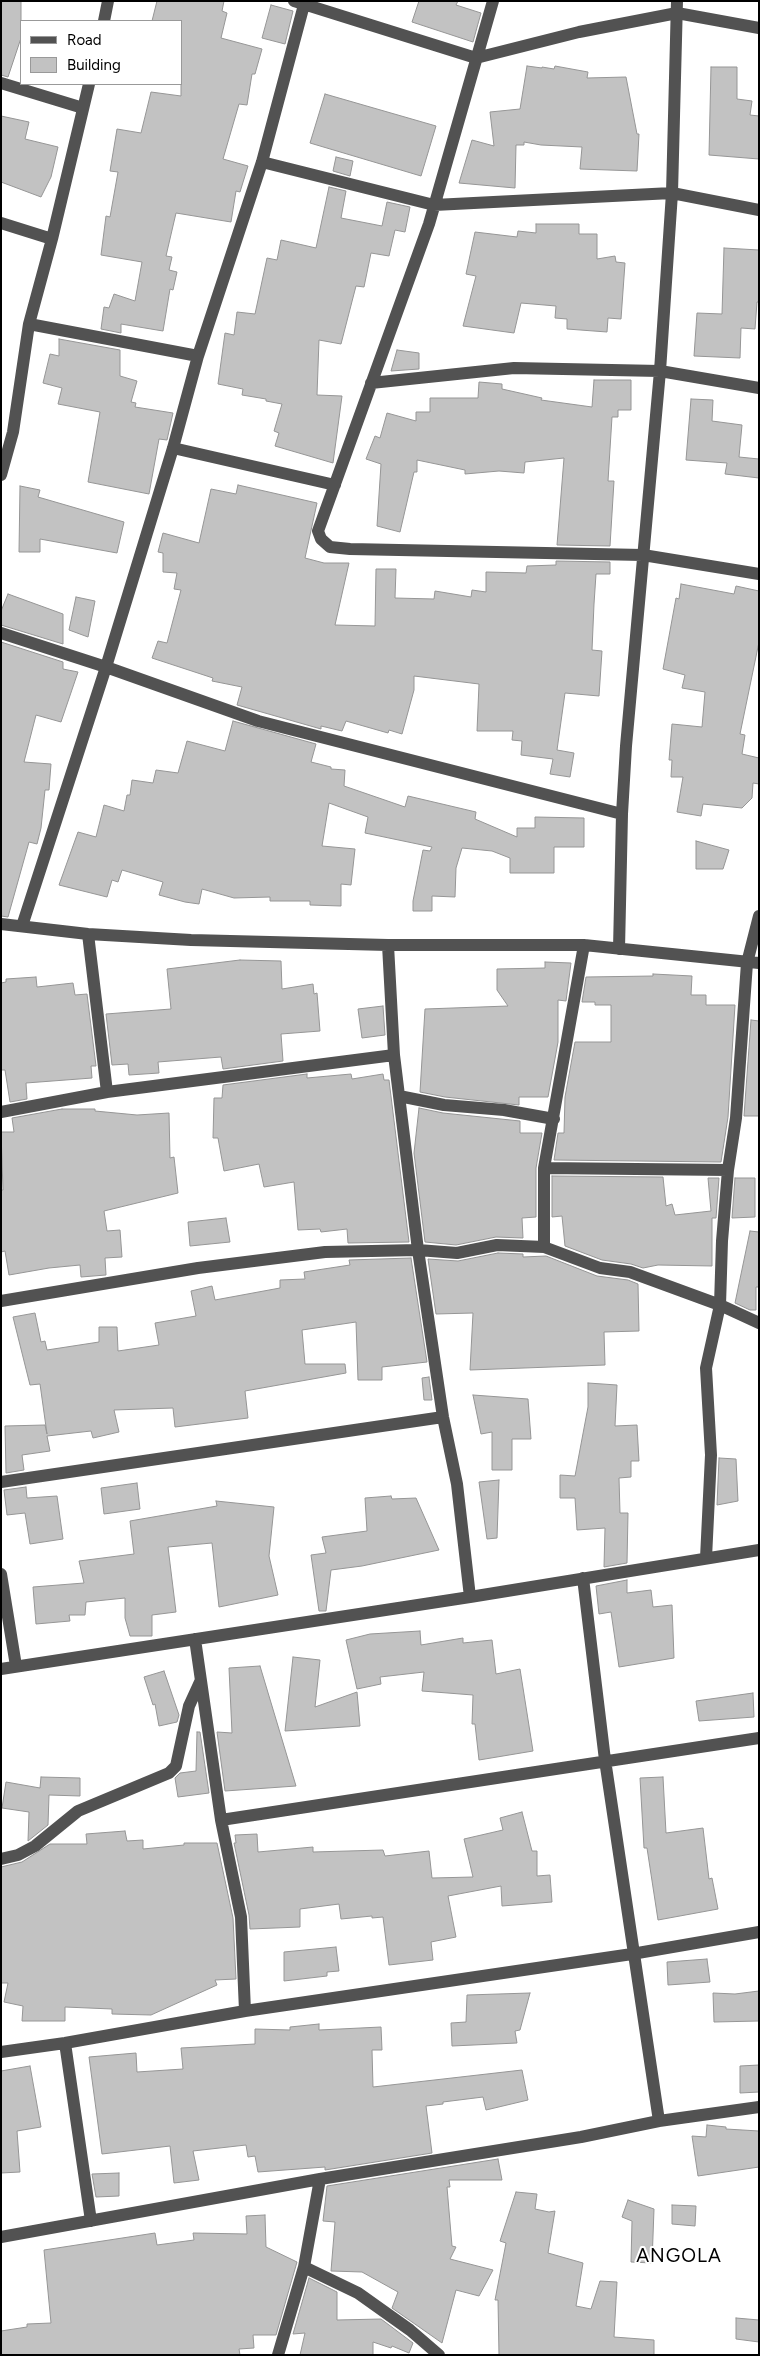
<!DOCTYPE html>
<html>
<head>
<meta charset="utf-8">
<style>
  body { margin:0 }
  #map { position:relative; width:760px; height:2356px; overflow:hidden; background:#fff; font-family:Figtree,sans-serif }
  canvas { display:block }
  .frame { position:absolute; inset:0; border:2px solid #000; pointer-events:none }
  .legend { position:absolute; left:20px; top:20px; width:162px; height:65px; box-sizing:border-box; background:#fff; border:1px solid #999; margin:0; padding:6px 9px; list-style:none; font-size:15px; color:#000 }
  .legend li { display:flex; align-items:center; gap:10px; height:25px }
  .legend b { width:25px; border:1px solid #999 }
</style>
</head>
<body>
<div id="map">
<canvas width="760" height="2356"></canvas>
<div class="frame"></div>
<ul class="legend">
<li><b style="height:6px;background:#525252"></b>Road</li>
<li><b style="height:14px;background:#c2c2c2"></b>Building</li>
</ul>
</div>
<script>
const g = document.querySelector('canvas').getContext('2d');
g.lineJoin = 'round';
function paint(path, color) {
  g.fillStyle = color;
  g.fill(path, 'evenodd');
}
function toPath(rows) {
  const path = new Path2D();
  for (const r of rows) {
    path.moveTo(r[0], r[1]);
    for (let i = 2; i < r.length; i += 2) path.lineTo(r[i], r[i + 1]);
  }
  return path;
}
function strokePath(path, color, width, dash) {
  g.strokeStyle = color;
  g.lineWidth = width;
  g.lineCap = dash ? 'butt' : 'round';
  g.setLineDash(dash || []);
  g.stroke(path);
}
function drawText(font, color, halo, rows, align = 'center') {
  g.font = font + ' Figtree,sans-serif';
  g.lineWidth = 4;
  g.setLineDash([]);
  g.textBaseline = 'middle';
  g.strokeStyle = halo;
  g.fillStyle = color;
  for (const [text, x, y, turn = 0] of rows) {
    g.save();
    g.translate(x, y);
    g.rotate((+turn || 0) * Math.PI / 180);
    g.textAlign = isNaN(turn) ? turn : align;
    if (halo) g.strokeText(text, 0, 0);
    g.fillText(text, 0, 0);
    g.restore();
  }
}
const building = toPath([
  [1,1,21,1,21,38,8,77,1,75,1,1],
  [157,1,224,1,222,11,227,13,221,38,262,49,255,74,252,74,247,105,239,104,223,159,248,166,240,192,236,191,231,222,176,213,166,256,172,257,169,270,177,272,173,290,170,289,163,331,121,324,121,333,101,329,104,307,109,308,114,294,135,301,142,262,101,255,106,216,110,217,118,172,110,171,117,129,141,133,151,92,181,96,181,21,152,21,157,1],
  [419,1,458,1,456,5,481,13,473,42,412,22,419,1],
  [271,5,293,11,285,44,262,38,271,5],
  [527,66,542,68,542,67,554,69,555,66,588,72,587,78,626,77,637,134,639,134,637,171,580,169,582,147,541,145,524,142,524,145,516,145,515,188,459,183,472,140,494,146,490,112,520,109,527,66],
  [711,67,737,67,737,99,752,101,750,115,759,116,759,159,709,155,711,67],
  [325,94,436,126,421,176,310,143,325,94],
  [1,116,29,122,25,139,58,147,51,177,41,197,1,182,1,116],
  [336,157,353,161,350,176,333,171,336,157],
  [329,187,346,191,341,218,382,226,387,202,410,207,405,232,395,230,389,256,371,253,364,287,356,286,341,344,319,340,317,395,342,396,333,463,275,446,279,433,274,431,282,404,266,401,266,399,242,395,243,389,218,384,225,333,234,335,237,312,255,314,267,258,277,260,281,240,316,248,329,187],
  [536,224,579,224,579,234,597,234,597,259,615,256,616,262,625,263,621,319,608,318,607,332,567,329,567,319,555,318,556,306,521,303,514,333,463,326,476,276,466,274,475,232,517,237,518,231,536,233,536,224],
  [724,248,759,250,759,302,757,302,755,329,741,328,740,358,694,356,697,313,722,314,724,248],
  [59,339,120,350,120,376,137,381,131,402,136,403,135,407,173,413,167,440,159,439,149,494,88,482,100,412,58,404,62,388,43,383,50,354,59,356,59,339],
  [397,350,419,353,419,369,391,371,397,350],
  [594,380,631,380,631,410,618,410,618,417,612,417,608,481,614,481,610,546,557,545,564,458,525,462,524,473,499,471,465,474,465,470,417,460,417,472,414,472,400,532,377,526,381,464,366,459,375,436,380,438,387,413,416,421,416,412,430,412,430,398,478,398,479,382,502,384,502,389,542,398,541,400,592,407,594,380],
  [691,399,713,400,712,421,742,425,739,457,759,459,759,478,725,474,727,463,686,460,691,399],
  [238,485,317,503,305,558,324,563,349,563,335,625,375,626,376,569,396,569,395,598,434,599,435,591,471,597,472,590,486,592,486,572,526,573,527,566,556,565,556,561,610,562,610,574,596,574,594,604,592,650,602,651,599,696,565,693,557,750,574,753,570,777,550,774,553,759,521,755,522,741,512,740,513,731,477,731,479,684,414,676,414,690,402,734,389,730,388,733,346,721,342,731,321,726,321,729,237,705,242,687,212,681,213,678,152,658,158,641,167,643,181,590,174,589,177,573,163,572,163,553,158,552,163,533,199,543,211,489,236,494,238,485],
  [20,486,40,490,38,497,124,522,117,553,40,539,40,552,19,552,20,486],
  [681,584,734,594,736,586,759,591,759,642,740,734,745,735,742,754,759,758,759,784,753,783,752,798,742,808,703,804,701,816,677,812,683,777,671,777,672,760,669,760,672,724,702,727,705,692,682,688,685,675,663,669,676,598,679,599,681,584],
  [8,594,63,614,63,644,1,625,1,611,8,594],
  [76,597,95,601,88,637,69,630,76,597],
  [1,642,63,662,63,669,78,672,61,722,36,715,24,762,51,764,49,790,45,790,41,828,37,844,29,842,8,917,1,916,1,642],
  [233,721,316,744,311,762,331,767,331,769,345,770,344,786,405,807,408,796,476,812,475,819,517,837,517,828,535,828,535,817,584,818,584,847,554,847,554,873,510,873,510,858,492,851,462,848,456,868,455,897,432,896,432,911,413,911,413,901,423,850,430,851,432,847,365,833,368,817,329,803,322,846,355,849,351,885,341,884,341,906,310,905,310,901,270,901,270,897,234,898,202,889,199,904,185,902,159,895,163,882,122,870,118,882,112,880,107,897,59,885,78,832,96,837,104,805,124,811,127,795,130,795,132,780,153,783,156,770,178,773,187,741,225,751,233,721],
  [696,841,729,850,723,869,696,869,696,841],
  [240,960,281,961,282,989,313,984,314,994,317,993,320,1031,281,1034,283,1061,223,1069,221,1057,158,1062,159,1073,129,1075,128,1064,112,1065,106,1014,171,1009,167,969,240,960],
  [545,962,571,963,566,1001,558,1000,558,1042,548,1097,519,1097,519,1105,445,1097,420,1092,425,1009,508,1006,497,990,497,969,545,968,545,962],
  [653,974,692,976,691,995,706,995,706,1005,735,1005,728,1117,721,1162,554,1160,558,1133,564,1133,565,1097,575,1042,611,1042,611,1005,595,1005,595,1002,582,1002,586,977,653,976,653,974],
  [36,977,37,987,73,983,75,995,87,994,96,1066,91,1066,92,1078,26,1083,27,1099,10,1102,5,1070,1,1070,1,983,6,982,6,979,36,977],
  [383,1006,385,1035,362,1038,358,1009,383,1006],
  [751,1020,759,1021,759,1116,744,1116,751,1020],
  [307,1074,307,1078,351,1074,352,1079,383,1074,384,1080,389,1080,409,1242,348,1243,347,1229,321,1232,320,1229,298,1230,294,1182,264,1187,259,1164,224,1171,218,1138,213,1138,214,1098,222,1098,223,1085,307,1074],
  [419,1108,443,1113,520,1121,520,1133,542,1133,536,1168,536,1217,522,1218,523,1238,496,1237,456,1245,425,1242,414,1153,419,1108],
  [62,1109,95,1109,95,1111,137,1115,169,1113,170,1158,174,1157,178,1193,104,1211,107,1231,120,1230,122,1257,105,1258,106,1275,81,1277,80,1265,49,1268,9,1275,5,1251,1,1252,1,1190,3,1190,1,1132,14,1132,12,1118,62,1109],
  [552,1176,663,1177,666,1206,672,1204,675,1215,711,1211,708,1178,719,1178,716,1218,712,1218,712,1266,658,1265,643,1268,631,1264,602,1260,565,1246,562,1216,552,1217,552,1176],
  [735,1178,755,1178,755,1217,732,1218,735,1178],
  [226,1218,230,1242,190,1246,188,1222,226,1218],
  [750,1231,759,1232,759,1287,756,1287,756,1310,750,1310,735,1303,750,1231],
  [498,1253,523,1254,523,1257,546,1256,597,1276,628,1280,638,1284,639,1331,604,1332,605,1365,470,1370,473,1313,436,1314,428,1259,458,1261,498,1253],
  [411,1258,427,1362,382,1367,382,1380,358,1380,356,1322,302,1330,305,1364,345,1364,346,1373,245,1391,248,1418,175,1427,173,1408,114,1410,119,1432,93,1438,91,1431,47,1436,50,1451,22,1455,24,1470,6,1473,5,1426,45,1425,47,1434,40,1384,30,1385,13,1317,35,1313,41,1342,45,1341,47,1350,99,1342,99,1327,117,1327,118,1351,159,1345,155,1323,196,1316,191,1291,212,1286,215,1300,280,1288,280,1280,305,1279,304,1272,350,1265,349,1260,411,1258],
  [429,1377,432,1400,424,1400,422,1378,429,1377],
  [588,1383,617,1385,615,1426,637,1425,639,1461,631,1461,631,1477,619,1478,620,1513,628,1513,627,1563,604,1567,605,1528,577,1530,575,1498,560,1498,560,1475,575,1476,588,1407,588,1383],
  [473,1395,528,1399,531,1439,512,1439,512,1470,492,1470,492,1432,481,1434,473,1395],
  [719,1458,736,1459,738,1501,717,1505,719,1458],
  [499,1480,497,1538,487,1539,479,1482,499,1480],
  [137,1483,140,1509,104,1514,101,1488,137,1483],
  [26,1487,27,1498,57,1496,63,1539,30,1544,25,1513,7,1515,4,1490,26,1487],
  [391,1496,392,1499,416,1498,439,1550,362,1566,331,1570,326,1611,319,1611,311,1555,326,1553,322,1537,367,1531,365,1498,391,1496],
  [216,1501,274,1507,269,1556,278,1595,219,1607,212,1543,168,1547,176,1612,152,1615,152,1636,130,1636,125,1618,125,1598,86,1602,85,1615,69,1615,70,1621,36,1624,33,1587,84,1583,79,1561,134,1554,130,1521,217,1506,216,1501],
  [627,1580,627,1593,651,1590,653,1607,672,1605,674,1658,619,1667,611,1612,599,1614,596,1586,627,1580],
  [420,1631,421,1645,463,1638,463,1643,492,1640,496,1674,520,1669,533,1751,479,1760,475,1724,472,1724,473,1695,422,1691,424,1672,380,1677,381,1684,357,1689,346,1640,370,1634,420,1631],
  [293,1657,320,1660,315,1707,357,1692,360,1726,285,1731,293,1657],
  [260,1666,296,1786,225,1791,217,1732,232,1733,229,1668,260,1666],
  [164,1671,179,1715,177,1722,159,1726,155,1704,153,1705,144,1677,164,1671],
  [753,1693,754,1717,699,1721,696,1701,753,1693],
  [197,1732,200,1732,209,1793,178,1797,175,1778,180,1773,196,1771,197,1732],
  [41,1777,80,1778,80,1796,49,1795,48,1825,28,1841,29,1812,2,1808,6,1782,40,1788,41,1777],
  [663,1777,666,1833,703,1828,709,1879,712,1878,718,1909,658,1920,647,1848,644,1848,640,1778,663,1777],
  [522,1812,532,1851,537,1851,537,1876,550,1875,552,1902,502,1906,501,1886,448,1896,456,1937,431,1942,433,1960,389,1965,383,1917,372,1918,372,1916,341,1919,339,1904,300,1909,300,1927,250,1929,249,1915,234,1843,236,1843,235,1835,257,1834,258,1852,313,1847,313,1852,383,1850,385,1856,429,1851,432,1878,473,1877,464,1839,503,1830,500,1818,522,1812],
  [125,1831,127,1841,143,1840,143,1849,184,1845,184,1843,217,1843,233,1918,236,1979,215,1980,217,1985,151,2015,112,2014,112,2009,65,2007,65,2021,22,2021,23,2006,4,2002,8,1983,1,1983,1,1867,22,1862,50,1844,87,1844,86,1834,125,1831],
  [336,1947,339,1971,327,1972,327,1976,284,1981,284,1952,336,1947],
  [707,1959,710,1982,668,1985,667,1962,707,1959],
  [759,1991,759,2021,714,2022,713,1993,735,1994,759,1991],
  [530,1993,520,2030,515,2031,517,2043,452,2046,451,2023,466,2022,467,1995,530,1993],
  [319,2024,319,2030,381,2027,382,2050,372,2050,373,2087,522,2070,528,2100,486,2110,483,2097,443,2102,443,2104,426,2106,432,2153,325,2170,325,2167,258,2172,255,2156,248,2157,246,2145,193,2151,199,2180,174,2183,170,2146,102,2154,89,2057,136,2053,137,2072,183,2069,181,2048,255,2044,255,2029,290,2030,290,2027,319,2024],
  [759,2065,759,2092,740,2093,740,2066,759,2065],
  [30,2066,41,2127,17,2131,20,2172,1,2173,1,2071,30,2066],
  [707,2125,726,2127,726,2129,759,2131,759,2167,698,2176,692,2136,706,2137,707,2125],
  [498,2159,502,2180,449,2180,450,2187,447,2187,452,2246,456,2247,450,2259,493,2270,479,2296,456,2290,442,2343,392,2308,398,2292,362,2272,331,2271,335,2222,323,2221,327,2186,498,2159],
  [119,2173,119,2196,96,2197,92,2174,119,2173],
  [516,2192,537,2194,535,2209,549,2212,555,2211,548,2253,583,2263,576,2306,591,2309,600,2281,617,2282,614,2337,654,2340,654,2355,499,2355,498,2300,495,2300,506,2243,500,2241,516,2192],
  [628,2200,654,2209,652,2263,631,2262,632,2221,622,2217,628,2200],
  [672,2205,696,2206,695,2226,672,2224,672,2205],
  [265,2215,266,2247,297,2262,276,2335,253,2335,254,2348,239,2349,240,2355,1,2355,1,2331,27,2327,27,2324,51,2323,44,2250,155,2233,157,2245,194,2240,193,2233,247,2234,246,2216,265,2215],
  [309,2278,337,2292,337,2320,381,2319,413,2343,409,2353,392,2346,391,2348,373,2342,373,2355,300,2355,305,2333,293,2334,309,2278],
  [736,2318,759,2320,759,2342,736,2339,736,2318]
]);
paint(building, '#c2c2c2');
strokePath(building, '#969696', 1);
strokePath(toPath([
  [294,1,476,58,579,32,677,13,759,28],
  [493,1,429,224,318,531,321,539,330,547,350,549,643,555,759,574],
  [104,21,108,1],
  [1,83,83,108],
  [262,162,434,205,672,193,759,210],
  [1,223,52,239],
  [29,324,198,356],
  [371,383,514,368,660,371,759,388],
  [173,448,335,485],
  [1,475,13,432,29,324,52,239,89,84],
  [1,633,106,667,258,721,622,814],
  [1,924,88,934,191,940,388,945,584,945,759,963],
  [22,926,106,667,173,448,198,356,262,162,305,1],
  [88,934,107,1092],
  [619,949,622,814,626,746,660,371,672,193,677,1],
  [399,1096,444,1105,504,1110,554,1119],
  [1,1112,107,1092,394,1055],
  [544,1168,728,1170],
  [544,1247,600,1268,630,1272,720,1305,759,1323],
  [1,1301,198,1268,325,1252,418,1250,457,1253,497,1245,544,1247,544,1168,584,945],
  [1,1482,443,1417],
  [706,1558,711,1455,706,1368,720,1305,722,1241,728,1170,736,1118,747,963,759,916],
  [1,1574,16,1666],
  [583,1578,605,1760,659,2121],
  [470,1597,759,1550],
  [195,1639,221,1820,241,1917,245,2011],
  [1,1669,470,1597,457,1484,443,1417,418,1250,394,1055,388,945],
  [221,1820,759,1738],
  [1,1859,18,1855,35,1846,78,1811,169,1773,176,1766,189,1706,200,1682],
  [65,2043,91,2221],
  [1,2052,65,2043,245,2011,632,1954,759,1932],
  [1,2237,320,2179,581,2137,659,2121,759,2107],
  [304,2267,358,2293,410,2330,439,2355],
  [278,2355,304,2267,320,2179]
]), '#525252', 12);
g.letterSpacing = '1px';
drawText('19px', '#000', '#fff', [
  ["ANGOLA",679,2256]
]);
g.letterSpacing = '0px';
</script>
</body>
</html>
